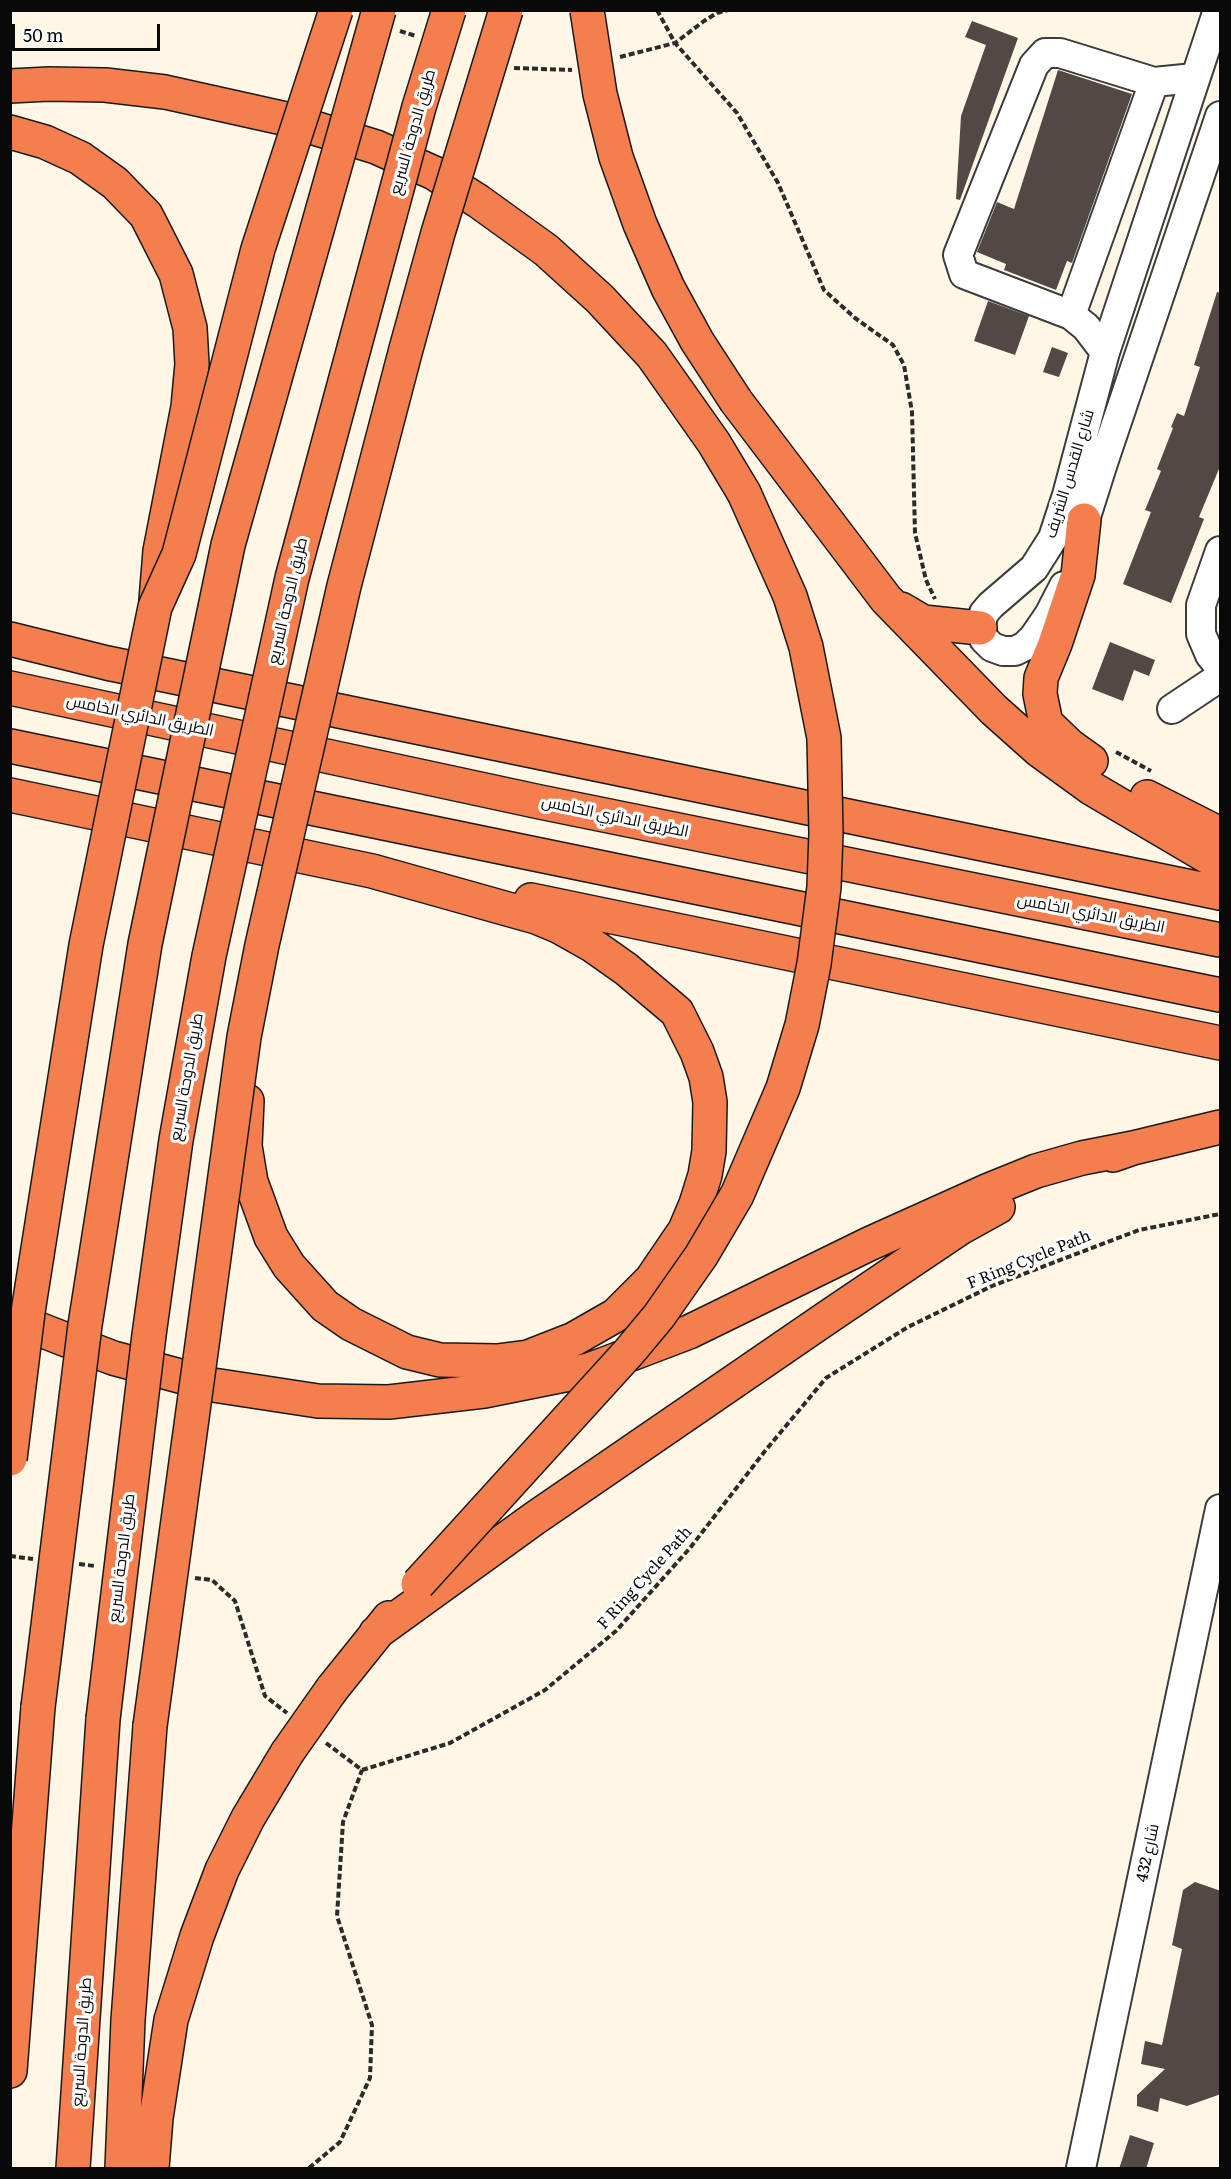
<!DOCTYPE html>
<html>
<head>
<meta charset="utf-8">
<style>
  body { margin:0 }
  #map { position:relative; width:1231px; height:2179px; overflow:hidden; background:#fff6e6; font-family:Literata,serif }
  canvas { display:block }
  .frame { position:absolute; inset:0; border:12px solid #090909; pointer-events:none }
  .scale { position:absolute; left:12px; top:24px; width:148px; height:27px; box-sizing:border-box; border:3px solid #090909; border-top:0; padding-left:8px; font-size:18px; line-height:21px; white-space:nowrap; color:#090909; -webkit-text-stroke:4px #fff; paint-order:stroke }
</style>
</head>
<body>
<div id="map">
<canvas width="1231" height="2179"></canvas>
<div class="frame"></div>
<div class="scale">50 m</div>
</div>
<script>
const g = document.querySelector('canvas').getContext('2d');
g.lineJoin = 'round';
function paint(path, color) {
  g.fillStyle = color;
  g.fill(path, 'evenodd');
}
function toPath(rows) {
  const path = new Path2D();
  for (const r of rows) {
    path.moveTo(r[0], r[1]);
    for (let i = 2; i < r.length; i += 2) path.lineTo(r[i], r[i + 1]);
  }
  return path;
}
function strokePath(path, color, width, dash) {
  g.strokeStyle = color;
  g.lineWidth = width;
  g.lineCap = dash ? 'butt' : 'round';
  g.setLineDash(dash || []);
  g.stroke(path);
}
function drawText(font, color, halo, rows, align = 'center') {
  g.font = font + ' Literata,Cairo,serif';
  g.lineWidth = 6;
  g.setLineDash([]);
  g.textBaseline = 'middle';
  g.strokeStyle = halo;
  g.fillStyle = color;
  for (const [text, x, y, turn = 0] of rows) {
    g.save();
    g.translate(x, y);
    g.rotate((+turn || 0) * Math.PI / 180);
    g.textAlign = isNaN(turn) ? turn : align;
    if (halo) g.strokeText(text, 0, 0);
    g.fillText(text, 0, 0);
    g.restore();
  }
}
paint(toPath([
  [972,21,1018,38,960,200,956,199,961,116,986,45,965,37],
  [1058,70,1132,94,1072,263,1067,261,1056,290,1004,270,1006,264,977,252,997,202,1014,209],
  [1217,292,1221,293,1221,464,1199,517,1204,519,1171,603,1123,584,1151,512,1145,510,1161,471,1157,469,1173,428,1171,427,1177,413,1184,416,1200,367,1194,365],
  [988,301,1029,316,1015,355,974,341],
  [1052,347,1068,353,1059,377,1043,372],
  [1110,642,1155,660,1149,676,1134,670,1123,701,1092,689],
  [1195,1882,1221,1891,1221,2094,1187,2106,1160,2098,1158,2112,1137,2106,1137,2095,1165,2069,1141,2064,1145,2041,1162,2045,1182,1949,1172,1945,1183,1890],
  [1130,2135,1154,2143,1146,2169,1119,2169]
]), '#524946');
const minor = toPath([
  [1071,315,1154,82],
  [1105,352,1086,327,1071,315,964,274,958,255,1034,65,1045,53,1060,53,1154,82,1194,78],
  [1078,542,1103,463,1220,116],
  [1220,551,1201,605,1201,634,1210,655,1220,667],
  [1064,586,1049,615,1034,637,1025,646,1015,651,1003,651,992,647,984,639,980,628,984,613,991,605,1034,568,1053,538,1067,495,1105,352,1218,10],
  [1172,709,1220,677],
  [1081,2168,1220,1509]
]);
const highway = toPath([
  [10,86,49,84,105,85,165,92,282,118,376,147,434,173,478,201,546,250,600,299,652,355,714,443,744,493],
  [10,132,45,142,80,158,115,183,146,215,176,274,190,328,192,364,188,407,160,551,156,600],
  [736,401,886,599,994,710,1040,751,1091,788,1220,864],
  [1084,520,1078,575,1055,644,1041,678,1040,694,1046,723,1070,746,1091,761],
  [901,609,923,622,980,628],
  [10,639,107,663,1220,893],
  [10,688,540,802,1220,940],
  [10,746,1220,995],
  [10,795,372,871,536,917,560,927,592,945,626,969,677,1012,697,1052,706,1077,710,1102,709,1151,705,1175,696,1204,685,1230,651,1280,616,1315,574,1339,528,1357,497,1361,440,1360,407,1352,351,1324,325,1306,289,1266,271,1237,251,1182,245,1146,247,1101],
  [1147,797,1220,834],
  [531,900,1220,1043],
  [1113,1155,1133,1148,1220,1127],
  [10,1318,113,1358,213,1385,318,1401,389,1402,484,1391,589,1370,689,1332,869,1244,989,1190,1036,1171,1082,1158,1133,1148],
  [376,1633,535,1518,828,1317,960,1228,998,1207],
  [332,1689,389,1618],
  [10,2071,38,1707],
  [73,2168,103,1719],
  [122,2168,128,2020,150,1726],
  [152,2168,156,2118,171,2020,197,1936,222,1870,248,1818,287,1753]
]);
strokePath(minor, '#3c3c3c', 32);
strokePath(highway, '#1a1a1a', 36);
strokePath(toPath([
  [657,10,675,43,737,113,778,183,824,290,855,318,893,345,904,365,912,412,915,533,926,580,935,599],
  [400,31,416,36],
  [620,57,675,43,704,21,717,13,728,10],
  [514,68,572,70],
  [1116,752,1151,771],
  [10,1556,33,1559],
  [79,1564,95,1566],
  [195,1578,212,1580,235,1601,265,1696,287,1713],
  [326,1743,362,1770,450,1743,545,1690,616,1631,690,1548,765,1451,826,1378,908,1327,992,1286,1139,1230,1220,1214],
  [309,2168,340,2142,370,2078,372,2025,337,1916,343,1822,362,1770]
]), '#2b2b2b', 4, [6, 3]);
strokePath(minor, '#fff', 28);
strokePath(highway, '#f57e4e', 33);
const highwayBridge = toPath([
  [587,10,600,94,616,157,640,224,668,288,697,341,736,401],
  [10,1459,28,1312,86,945,155,607,179,554,258,249,336,10],
  [418,1584,629,1352,659,1316,701,1256,737,1195,783,1088,802,1025,814,964,824,887,826,833,824,738,806,647,790,596,744,493],
  [38,1707,85,1325,145,944,228,545,379,10],
  [103,1719,149,1335,176,1140,209,956,292,578,419,107,449,10],
  [150,1726,244,1037,262,945,344,586,406,349,438,233,506,10],
  [287,1753,332,1689]
]);
strokePath(highwayBridge, '#1a1a1a', 36, []);
strokePath(highwayBridge, '#f57e4e', 33);
drawText('16px', '#090909', '#fff', [
  ["طريق الدوحة السريع",413,132,-74],
  ["شارع القدس الشريف",1070,474,-73],
  ["طريق الدوحة السريع",288,601,-77],
  ["الطريق الدائري الخامس",140,716,12],
  ["الطريق الدائري الخامس",615,817,12],
  ["الطريق الدائري الخامس",1091,914,11],
  ["طريق الدوحة السريع",187,1077,-80],
  ["F Ring Cycle Path",1029,1260,-22],
  ["طريق الدوحة السريع",122,1558,-83],
  ["F Ring Cycle Path",645,1578,-48],
  ["شارع 432",1148,1853,-78],
  ["طريق الدوحة السريع",82,2042,-86]
]);
</script>
</body>
</html>
